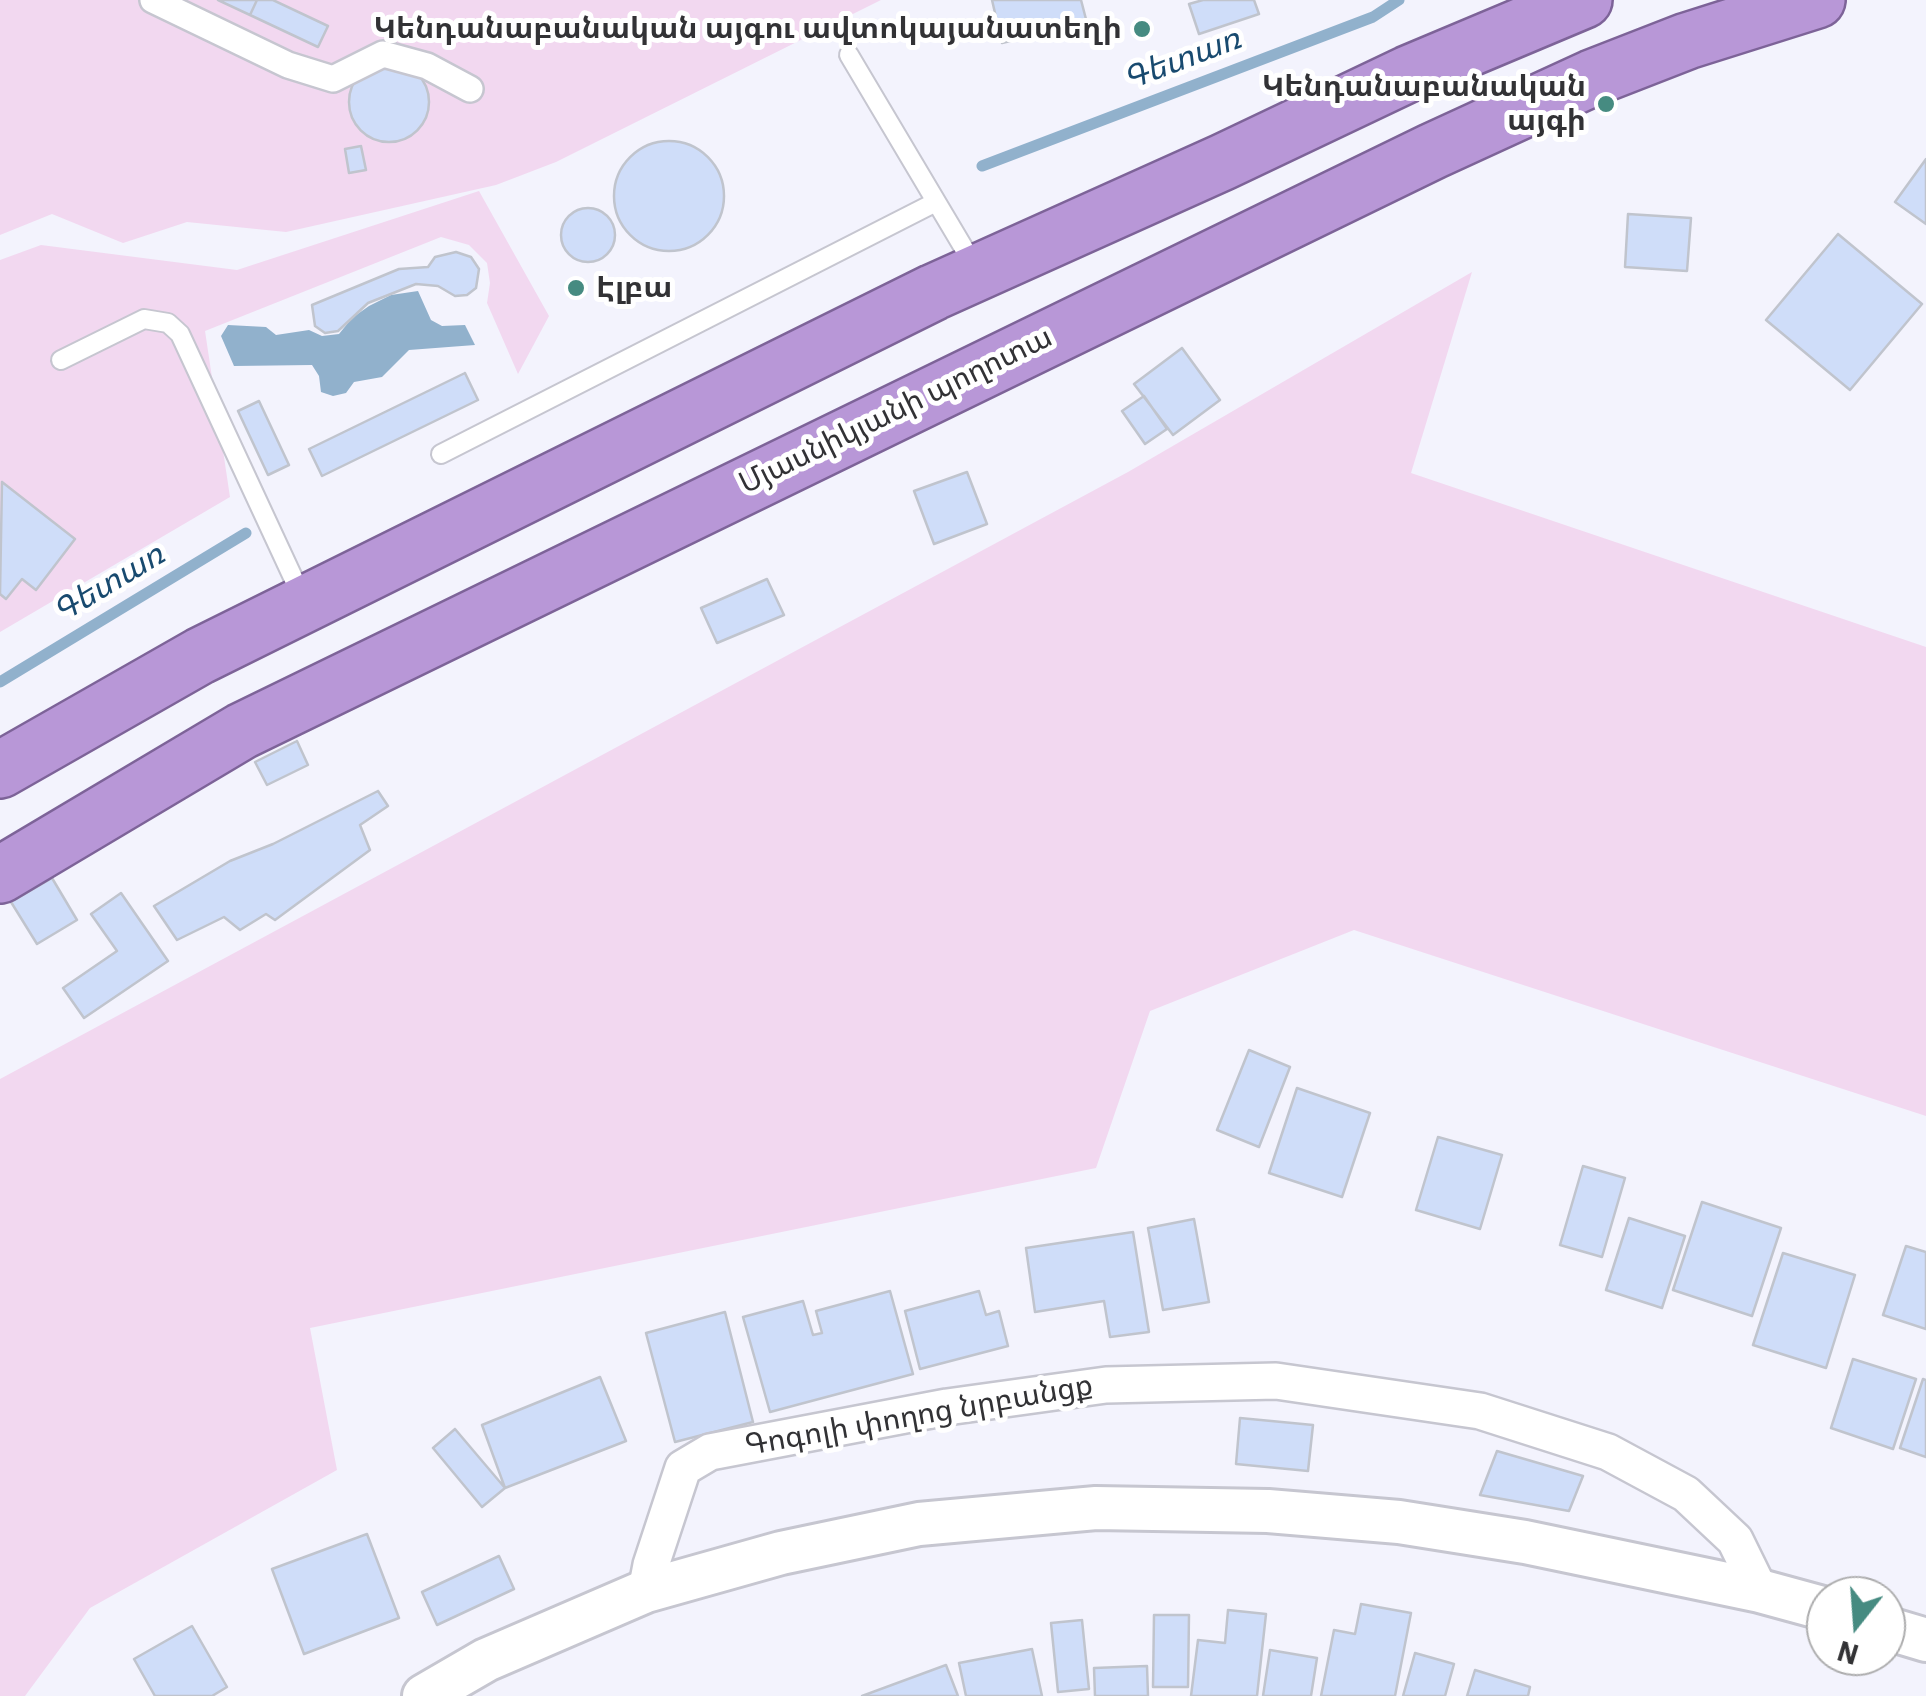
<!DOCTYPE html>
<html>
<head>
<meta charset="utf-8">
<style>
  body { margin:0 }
  #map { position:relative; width:1926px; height:1696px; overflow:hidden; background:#f3f3fd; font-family:"IBM Plex Sans",sans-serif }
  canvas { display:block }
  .north { position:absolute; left:1806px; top:1576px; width:100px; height:100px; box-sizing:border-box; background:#fff; border:2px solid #adadae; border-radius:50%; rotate:197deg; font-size:28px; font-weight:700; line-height:40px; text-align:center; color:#323235 }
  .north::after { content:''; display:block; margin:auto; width:35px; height:45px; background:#468b81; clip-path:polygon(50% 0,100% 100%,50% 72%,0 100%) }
</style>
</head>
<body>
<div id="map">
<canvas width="1926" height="1696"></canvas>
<div class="north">N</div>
</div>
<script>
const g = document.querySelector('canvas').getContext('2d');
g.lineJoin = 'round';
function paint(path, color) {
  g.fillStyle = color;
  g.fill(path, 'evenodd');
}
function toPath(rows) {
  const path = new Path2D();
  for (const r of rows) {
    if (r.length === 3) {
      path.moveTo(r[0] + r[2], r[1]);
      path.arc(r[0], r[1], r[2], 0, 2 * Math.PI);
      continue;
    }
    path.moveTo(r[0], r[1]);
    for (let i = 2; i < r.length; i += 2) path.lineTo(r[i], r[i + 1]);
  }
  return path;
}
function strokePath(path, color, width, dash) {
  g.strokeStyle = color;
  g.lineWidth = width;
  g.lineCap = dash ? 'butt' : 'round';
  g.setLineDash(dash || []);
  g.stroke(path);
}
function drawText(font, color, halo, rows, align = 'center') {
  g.font = font + ' "IBM Plex Sans","Noto Sans Armenian",sans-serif';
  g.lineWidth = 10;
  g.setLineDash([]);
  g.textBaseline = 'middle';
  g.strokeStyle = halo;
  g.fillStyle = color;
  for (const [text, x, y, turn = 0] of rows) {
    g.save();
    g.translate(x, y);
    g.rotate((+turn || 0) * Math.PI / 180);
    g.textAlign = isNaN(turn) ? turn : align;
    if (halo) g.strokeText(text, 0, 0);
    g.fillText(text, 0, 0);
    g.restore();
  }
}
paint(toPath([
  [0,0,881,0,556,162,496,185,286,232,187,222,123,243,52,214,0,235],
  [479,191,549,316,518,374,487,303,490,283,487,263,469,245,441,237,205,331,230,497,0,632,0,260,41,245,237,270],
  [1472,272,1411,473,1926,647,1926,1116,1354,930,1150,1011,1096,1168,310,1328,337,1470,90,1608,25,1696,0,1696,0,1079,1128,472]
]), '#f2d8f0');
paint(toPath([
  [418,291,431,320,442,326,465,325,475,345,409,350,382,377,354,382,346,393,333,396,321,392,319,376,312,365,234,366,221,336,228,325,266,327,276,335,309,330,322,336,339,334,352,318,369,306,391,295]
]), '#91b1cc');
strokePath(toPath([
  [982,166,1373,17,1399,0],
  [0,682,246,533]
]), '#91b1cc', 11);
const building = toPath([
  [218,0,257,0,250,15,218,0],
  [257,0,273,0,328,26,318,47,250,15,257,0],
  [992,0,1081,0,1087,23,1002,43,992,0],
  [1203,0,1254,0,1259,14,1199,34,1189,4,1203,0],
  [389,102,40],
  [669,196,55],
  [361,146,366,170,349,173,345,149,361,146],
  [1926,159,1926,224,1895,202,1926,159],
  [588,235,27],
  [1628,214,1691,218,1687,271,1625,267,1628,214],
  [1838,234,1922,304,1850,390,1766,320,1838,234],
  [456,252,471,257,479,269,476,288,467,295,455,296,438,286,416,284,368,303,338,331,325,333,315,326,312,305,399,269,428,267,435,257,456,252],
  [1182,348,1220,400,1173,435,1134,384,1182,348],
  [465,373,478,400,322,476,309,449,465,373],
  [1144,396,1167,429,1145,444,1122,411,1144,396],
  [259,401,289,465,268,475,238,411,259,401],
  [967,472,987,524,934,544,914,491,967,472],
  [2,482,75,539,36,590,22,579,6,599,0,594,2,482],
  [767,579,784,615,717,643,701,608,767,579],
  [297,741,308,765,267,785,255,762,297,741],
  [378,791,388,806,360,825,370,850,275,920,266,914,240,930,224,917,177,940,154,906,230,861,273,844,378,791],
  [52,878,77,920,37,944,11,902,52,878],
  [121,893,168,961,84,1018,63,988,117,951,91,914,121,893],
  [1249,1050,1290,1067,1259,1147,1217,1130,1249,1050],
  [1297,1088,1370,1113,1342,1197,1269,1173,1297,1088],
  [1438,1137,1502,1155,1480,1229,1416,1210,1438,1137],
  [1583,1166,1625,1178,1602,1257,1560,1245,1583,1166],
  [1702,1202,1781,1228,1752,1316,1673,1290,1702,1202],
  [1629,1218,1685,1236,1662,1308,1606,1290,1629,1218],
  [1194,1219,1209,1302,1163,1310,1148,1228,1194,1219],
  [1133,1232,1149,1332,1110,1337,1104,1301,1035,1312,1026,1248,1133,1232],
  [1906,1246,1926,1252,1926,1329,1883,1315,1906,1246],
  [1783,1253,1855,1275,1826,1368,1753,1345,1783,1253],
  [890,1291,913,1374,770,1412,743,1317,803,1301,813,1335,822,1333,816,1311,890,1291],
  [979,1291,986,1315,999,1311,1008,1346,920,1369,905,1311,979,1291],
  [725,1312,753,1422,675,1442,646,1333,725,1312],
  [1853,1359,1916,1379,1893,1449,1831,1428,1853,1359],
  [600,1377,626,1441,505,1488,482,1425,600,1377],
  [1923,1379,1926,1380,1926,1457,1900,1448,1923,1379],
  [1240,1418,1313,1425,1308,1471,1236,1464,1240,1418],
  [455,1429,505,1488,482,1507,433,1448,455,1429],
  [1497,1451,1583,1476,1569,1511,1480,1495,1497,1451],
  [367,1534,399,1618,304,1654,272,1569,367,1534],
  [499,1556,514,1589,437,1625,422,1592,499,1556],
  [1361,1604,1411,1613,1395,1696,1321,1696,1334,1630,1355,1634,1361,1604],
  [1228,1610,1266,1614,1257,1696,1191,1696,1198,1640,1225,1643,1228,1610],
  [1154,1615,1189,1615,1188,1687,1153,1687,1154,1615],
  [1082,1620,1089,1689,1058,1692,1051,1623,1082,1620],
  [192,1626,227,1687,212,1696,155,1696,134,1659,192,1626],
  [1032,1649,1042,1696,966,1696,959,1663,1032,1649],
  [1270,1650,1317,1658,1311,1696,1263,1696,1270,1650],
  [1415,1653,1454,1664,1445,1696,1403,1696,1415,1653],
  [946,1665,958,1696,862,1696,946,1665],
  [1147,1666,1148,1696,1095,1696,1094,1668,1147,1666],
  [1475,1670,1530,1687,1528,1696,1467,1696,1475,1670]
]);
paint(building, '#cfddf9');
strokePath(building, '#c0c4cd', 2.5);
const service = toPath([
  [849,55,975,267],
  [61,360,144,319,168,323,180,334,303,599],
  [441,454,936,202]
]);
const pedestrian = toPath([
  [153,0,288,65,333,79,383,54,427,66,470,89]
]);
const minor = toPath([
  [646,1591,651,1565,683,1468,710,1452,947,1407,1106,1385,1276,1381,1480,1411,1608,1452,1686,1494,1735,1540,1760,1591]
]);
const tertiary = toPath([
  [1886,1628,1926,1640],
  [424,1696,486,1660,646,1591,781,1553,919,1524,1096,1508,1268,1511,1399,1522,1525,1542,1760,1591,1826,1609]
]);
const trunk = toPath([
  [0,770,200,656,934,292,1223,162,1408,74,1584,0],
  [0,875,242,731,1433,151,1592,78,1687,41,1817,0]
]);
strokePath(service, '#c6c6d0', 22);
strokePath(pedestrian, '#c6c6d0', 30);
strokePath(minor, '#c6c6d0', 40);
strokePath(tertiary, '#c6c6d0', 48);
strokePath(trunk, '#7d6398', 60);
strokePath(service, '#fff', 18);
strokePath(pedestrian, '#fff', 25);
strokePath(minor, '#fff', 35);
strokePath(tertiary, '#fff', 42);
strokePath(trunk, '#b897d7', 55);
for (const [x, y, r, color] of [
  [1142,29,10,"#468b81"],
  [1606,104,10,"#468b81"],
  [576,288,10,"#468b81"]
]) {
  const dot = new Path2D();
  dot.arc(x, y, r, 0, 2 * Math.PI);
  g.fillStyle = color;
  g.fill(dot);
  strokePath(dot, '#fff', 4);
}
drawText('bold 30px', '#323235', '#fff', [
  ["Կենդանաբանական այգու ավտոկայանատեղի",1122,29],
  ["Կենդանաբանական",1586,87],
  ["այգի",1586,121],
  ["Էլբա",596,288,"left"]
], 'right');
drawText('30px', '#323235', '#fff', [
  ["Մյասնիկյանի պողոտա",896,411,-26],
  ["Գոգոլի փողոց նրբանցք",919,1416,-10]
]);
drawText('italic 32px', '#184a6f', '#fff', [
  ["Գետառ",1182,60,-21],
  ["Գետառ",109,584,-31]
]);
</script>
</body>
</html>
